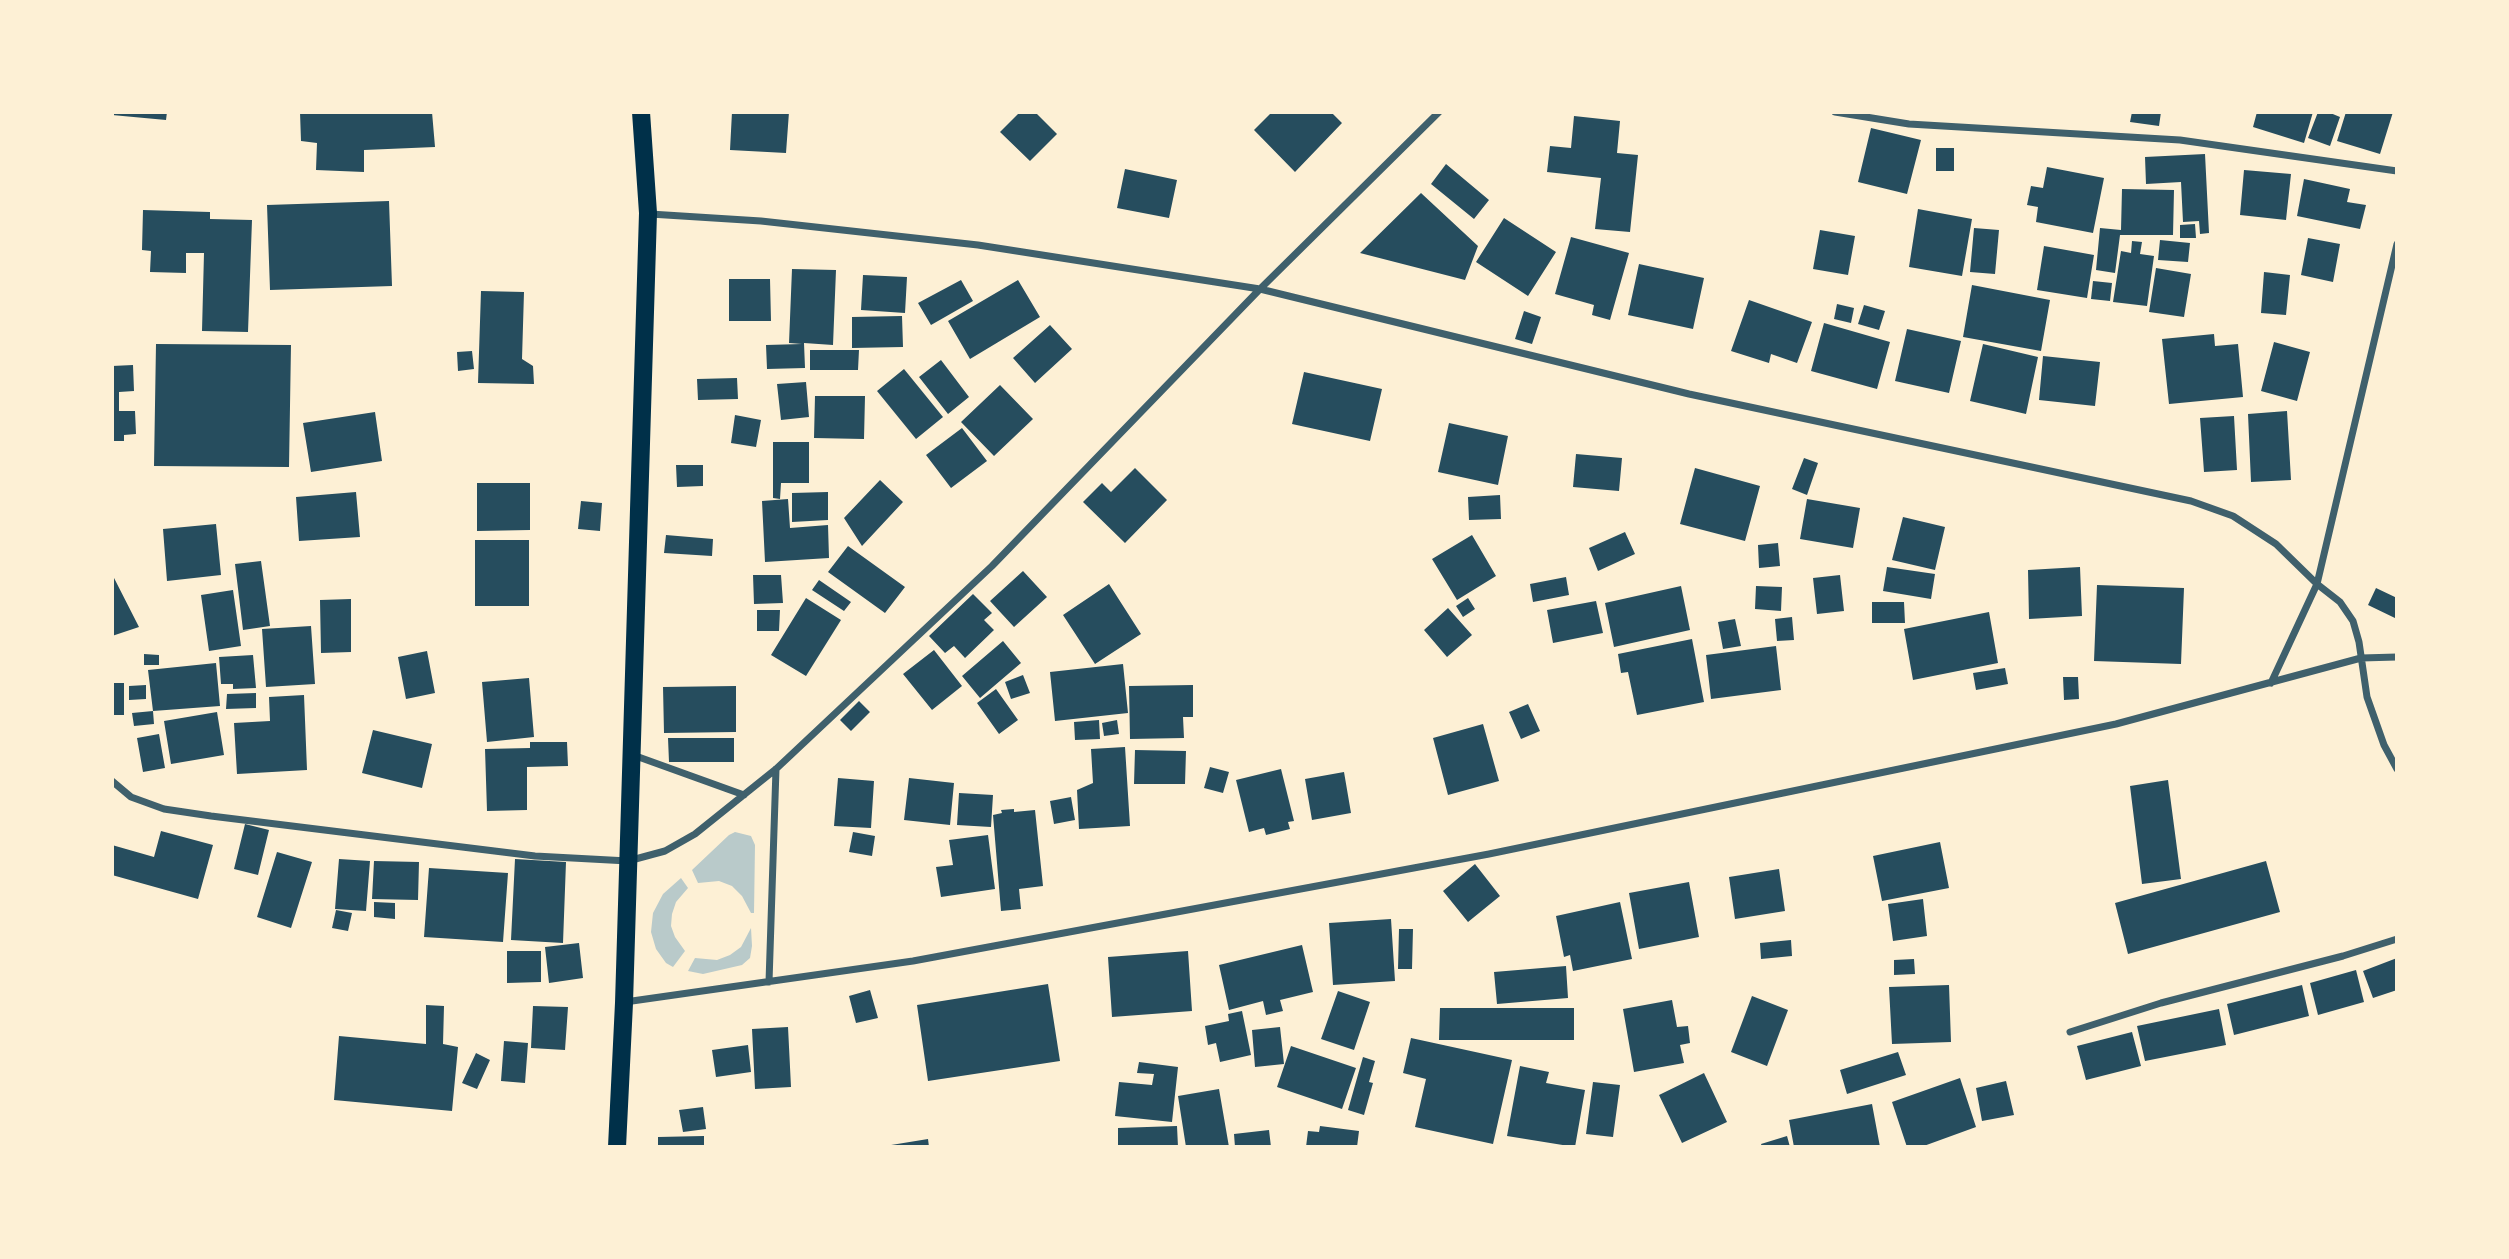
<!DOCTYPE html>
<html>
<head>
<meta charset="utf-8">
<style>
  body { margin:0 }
  #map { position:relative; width:2509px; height:1259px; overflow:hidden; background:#fdf0d5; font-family:"Libre Baskerville",serif }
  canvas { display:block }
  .frame { position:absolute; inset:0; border:114px solid #fdf0d5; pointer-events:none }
</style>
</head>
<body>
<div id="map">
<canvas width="2509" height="1259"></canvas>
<div class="frame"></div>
</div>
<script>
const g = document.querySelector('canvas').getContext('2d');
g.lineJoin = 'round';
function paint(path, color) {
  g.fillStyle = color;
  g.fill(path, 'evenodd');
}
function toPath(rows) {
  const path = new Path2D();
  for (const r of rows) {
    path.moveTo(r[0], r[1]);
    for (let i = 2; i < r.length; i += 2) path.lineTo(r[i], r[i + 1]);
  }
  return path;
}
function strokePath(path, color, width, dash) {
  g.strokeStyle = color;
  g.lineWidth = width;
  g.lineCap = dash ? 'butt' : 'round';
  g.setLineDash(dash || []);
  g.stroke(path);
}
paint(toPath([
  [735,832,751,836,755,845,754,913,751,913,742,896,732,886,719,881,698,883,692,870,729,835],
  [681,878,688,888,676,902,672,914,671,926,675,937,685,951,673,967,666,963,656,949,651,932,653,913,663,894],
  [751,928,752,946,750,958,742,965,703,974,688,971,695,958,717,960,730,955,741,947]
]), '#b9caca');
paint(toPath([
  [112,112,167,112,166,120,112,115],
  [300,112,432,112,435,147,364,150,364,172,316,170,317,143,301,141],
  [732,112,789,112,786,153,730,150],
  [1020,112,1035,112,1057,134,1030,161,1000,132],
  [1272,112,1331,112,1342,123,1295,172,1254,130],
  [2132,112,2161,112,2159,126,2130,122],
  [2257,112,2313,112,2304,143,2253,127],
  [2318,112,2328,112,2340,117,2330,146,2308,138],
  [2346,112,2393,112,2380,154,2337,141],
  [1574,116,1620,121,1617,153,1638,155,1630,232,1595,229,1601,178,1547,172,1550,146,1571,148],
  [1871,128,1921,140,1907,194,1858,182],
  [1936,148,1954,148,1954,171,1936,171],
  [2205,154,2209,233,2200,234,2199,221,2183,222,2181,182,2146,184,2145,157],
  [1446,164,1489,200,1474,219,1431,184],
  [2047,167,2104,178,2093,233,2036,222,2038,207,2027,205,2031,186,2043,188],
  [1125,169,1177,180,1169,218,1117,208],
  [2244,170,2291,174,2286,220,2240,215],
  [2304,179,2350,189,2347,202,2366,205,2360,229,2297,216],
  [2122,189,2174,190,2173,235,2120,235,2115,273,2096,270,2100,228,2121,230],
  [1421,193,1478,246,1465,280,1360,253],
  [389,201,392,286,270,290,267,205],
  [1918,209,1972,219,1962,276,1909,267],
  [143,210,210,212,210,219,252,220,248,332,202,331,204,253,186,253,186,273,150,272,151,251,142,250],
  [1504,218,1556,252,1528,296,1476,262],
  [2195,224,2196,238,2180,238,2180,225],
  [1974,228,1999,230,1995,274,1970,272],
  [1820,230,1855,236,1848,275,1813,269],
  [1571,237,1629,253,1610,320,1592,315,1594,305,1555,294],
  [2308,238,2340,244,2333,282,2301,275],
  [2160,240,2190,243,2188,262,2158,260],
  [2132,241,2142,242,2140,254,2154,256,2147,306,2113,302,2121,251,2131,253],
  [2044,246,2094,255,2087,298,2037,290],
  [1639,264,1704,278,1693,329,1628,315],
  [2156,268,2191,274,2184,317,2149,312],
  [792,269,836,270,833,345,804,343,805,368,767,369,766,345,802,344,789,343],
  [2264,272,2290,275,2286,315,2261,313],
  [863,275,907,277,905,313,861,310],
  [729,279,770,279,771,321,729,321],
  [961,280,973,301,931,325,918,303],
  [1018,280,1040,317,970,359,948,321],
  [2093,281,2112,283,2110,301,2091,299],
  [1972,285,2050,300,2041,351,1963,337],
  [481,291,524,292,522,359,533,366,534,384,478,383],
  [1749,300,1812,322,1797,363,1771,354,1769,363,1731,351],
  [1837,304,1854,308,1851,323,1834,319],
  [1864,305,1885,311,1879,330,1858,324],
  [1524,311,1541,317,1532,344,1515,339],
  [902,316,903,347,852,348,852,317],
  [1824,323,1890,342,1877,389,1811,371],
  [1050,325,1072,349,1035,383,1013,358],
  [1907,329,1961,341,1949,393,1895,381],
  [2214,334,2215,346,2238,344,2243,397,2169,404,2162,339],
  [2274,342,2310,352,2297,401,2261,391],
  [156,344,291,345,289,467,154,466],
  [1983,344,2038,357,2026,414,1970,401],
  [810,350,859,350,858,370,810,370],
  [472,351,474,369,458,371,457,352],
  [2043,356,2100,362,2095,406,2039,400],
  [941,360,969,397,948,414,919,377],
  [133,365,134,391,119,392,119,411,135,411,136,434,124,435,124,441,112,441,112,366],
  [904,369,943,417,916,439,877,391],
  [1304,372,1382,389,1370,441,1292,424],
  [737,378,738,399,698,400,697,379],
  [806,382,809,417,781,420,777,384],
  [1000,385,1033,419,994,456,961,422],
  [815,396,865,396,864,439,814,438],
  [2287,411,2291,480,2251,482,2248,414],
  [375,412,382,461,311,472,303,423],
  [735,415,761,420,756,447,731,443],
  [2234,416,2237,470,2204,472,2200,418],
  [1449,423,1508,436,1498,485,1438,472],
  [962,428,987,461,951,488,926,455],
  [773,442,809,442,809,483,781,483,780,499,773,498],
  [1576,454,1622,458,1619,491,1573,487],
  [1804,458,1818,463,1807,495,1792,489],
  [676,465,703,465,703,486,677,487],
  [1135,468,1167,500,1125,543,1083,502,1102,483,1111,492],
  [1695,468,1760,486,1745,541,1680,524],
  [880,480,903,502,862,546,844,518],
  [477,483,530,483,530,530,477,531],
  [356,492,360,537,299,541,296,497],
  [828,492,828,520,792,522,792,493],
  [1500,495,1501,519,1469,520,1468,497],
  [788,499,790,528,828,525,829,558,765,562,762,501],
  [1807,499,1860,508,1853,548,1800,539],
  [581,501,602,503,600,531,578,529],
  [1903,517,1945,527,1935,570,1892,560],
  [216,524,221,575,167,581,163,529],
  [1625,532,1635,554,1598,571,1589,548],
  [666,535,713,539,712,556,664,553],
  [1472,535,1496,576,1457,600,1432,559],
  [475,540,529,540,529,606,475,606],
  [1778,543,1780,566,1759,568,1758,545],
  [848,546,905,587,885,613,828,572],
  [261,561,270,626,243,630,235,564],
  [1887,567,1935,574,1931,599,1883,591],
  [2080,567,2082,616,2029,619,2028,570],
  [1023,571,1047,597,1014,627,990,601],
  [112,574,139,627,112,636],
  [753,575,781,575,783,603,754,604],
  [1840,575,1844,611,1817,614,1813,578],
  [1566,577,1569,595,1533,602,1530,584],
  [819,580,851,602,844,611,812,590],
  [1109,584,1141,634,1095,664,1063,615],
  [2097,585,2184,588,2181,664,2094,661],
  [1681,586,1690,630,1614,647,1605,603],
  [1756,586,1782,587,1781,611,1755,609],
  [2376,588,2397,598,2397,619,2368,605],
  [233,590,241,646,209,651,201,595],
  [973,594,992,613,984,620,994,630,965,658,954,646,945,653,929,636],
  [806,598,841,620,806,676,771,655],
  [1468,598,1475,609,1463,617,1456,606],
  [351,599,351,652,321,653,320,600],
  [1596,601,1603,633,1553,643,1547,610],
  [1872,602,1904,602,1905,623,1872,623],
  [1448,608,1472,635,1447,657,1424,630],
  [757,610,780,610,779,631,757,631],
  [1989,612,1998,663,1913,680,1904,629],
  [1792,617,1794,640,1777,641,1775,619],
  [1735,619,1741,646,1723,649,1718,622],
  [311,626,315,684,266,687,262,629],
  [1692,639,1704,702,1637,715,1628,672,1621,673,1618,654],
  [1003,641,1021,663,980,698,962,676],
  [1776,646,1781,690,1711,699,1706,655],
  [934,650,962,686,932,710,903,674],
  [427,651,435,693,406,699,398,657],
  [144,654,159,655,159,665,144,665],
  [253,655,256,688,233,689,233,684,221,684,219,657],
  [216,663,220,706,153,711,148,670],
  [1123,664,1128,713,1055,721,1050,672],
  [2005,668,2008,684,1976,690,1973,673],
  [1023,675,1030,693,1011,699,1005,682],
  [2063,677,2078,677,2079,699,2064,700],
  [529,678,534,737,487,742,482,682],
  [112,683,124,683,124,715,112,715],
  [146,685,146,699,129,700,129,686],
  [1193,685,1193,717,1183,717,1184,738,1130,739,1129,686],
  [736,686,736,732,664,733,663,687],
  [996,689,1018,720,999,734,977,703],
  [256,693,256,708,226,709,227,694],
  [304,695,307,770,237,774,234,723,270,721,269,697],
  [859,701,870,712,851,731,840,720],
  [1528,704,1540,731,1521,739,1509,712],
  [153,711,154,724,134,726,132,713],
  [217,712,224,755,171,764,164,721],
  [1099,720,1100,739,1075,740,1074,722],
  [1117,720,1119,734,1104,736,1102,723],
  [1483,724,1499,781,1448,795,1433,738],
  [373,730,432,744,422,788,362,773],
  [159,734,165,768,143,772,137,738],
  [668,738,734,738,734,762,669,762],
  [530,742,567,742,568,766,527,767,527,810,487,811,485,749,530,748],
  [1125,747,1130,826,1079,829,1077,790,1093,783,1091,749],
  [1135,750,1186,751,1185,784,1134,784],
  [1210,767,1229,772,1223,793,1204,788],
  [1281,769,1294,821,1288,822,1290,829,1266,835,1264,828,1249,832,1236,780],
  [1344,772,1351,813,1312,820,1305,779],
  [838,778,874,781,871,828,834,826],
  [909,778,954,783,950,825,904,820],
  [2168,780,2181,879,2142,884,2130,786],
  [959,793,993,795,991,827,957,825],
  [1071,797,1075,820,1054,824,1050,801],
  [1014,809,1014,812,1035,810,1043,886,1019,889,1021,909,1001,911,993,815,1002,813,1001,810],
  [245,824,269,830,258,875,234,869],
  [161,831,213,845,198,899,112,875,112,845,154,857],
  [853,832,875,836,872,856,849,852],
  [988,835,995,889,941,897,936,867,953,865,949,840],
  [1940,842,1949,888,1882,901,1873,856],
  [277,852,312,862,291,928,257,917],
  [339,859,370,861,366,911,335,909],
  [515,859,566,862,563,943,511,940],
  [374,861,419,862,418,900,372,899],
  [2266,861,2280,912,2128,954,2115,903],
  [1475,864,1500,896,1468,922,1443,891],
  [429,868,508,873,503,942,424,937],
  [1779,869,1785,911,1735,919,1729,877],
  [1689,882,1699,937,1639,949,1629,893],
  [1923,899,1927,936,1893,941,1888,904],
  [374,902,395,903,395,919,374,917],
  [1620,902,1632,959,1573,971,1570,955,1564,957,1556,916],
  [336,910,352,913,348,931,332,928],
  [1391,919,1395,981,1333,985,1329,923],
  [1399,929,1413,929,1412,969,1398,969],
  [1791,940,1792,956,1761,959,1760,943],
  [579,943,583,978,549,983,545,947],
  [1302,945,1313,992,1280,1000,1283,1011,1266,1015,1263,1001,1229,1010,1219,965],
  [507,951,541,951,541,982,507,983],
  [1188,951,1192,1011,1112,1017,1108,957],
  [2397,958,2397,990,2373,998,2363,971],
  [1914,959,1915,974,1894,975,1894,960],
  [1566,966,1568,998,1497,1004,1494,972],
  [2356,970,2364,1002,2318,1015,2310,983],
  [1048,984,1060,1061,928,1081,917,1005],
  [1949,985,1951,1042,1892,1044,1889,987],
  [2302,985,2309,1016,2234,1035,2227,1004],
  [870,990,878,1018,856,1023,849,996],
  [1338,991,1370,1002,1354,1050,1321,1039],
  [1752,996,1788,1010,1767,1066,1731,1052],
  [1672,1000,1677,1027,1688,1026,1690,1043,1680,1045,1684,1063,1634,1072,1623,1009],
  [426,1005,444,1006,443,1044,458,1047,452,1111,334,1100,339,1036,426,1044],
  [533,1006,568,1007,565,1050,531,1048],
  [1440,1008,1574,1008,1574,1040,1439,1040],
  [2219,1009,2226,1045,2145,1061,2137,1026],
  [1242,1011,1251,1055,1220,1062,1216,1043,1208,1045,1205,1026,1229,1021,1228,1014],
  [788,1027,791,1087,755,1089,752,1029],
  [1280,1027,1284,1064,1255,1067,1252,1030],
  [2132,1032,2141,1066,2086,1080,2077,1046],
  [1411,1038,1512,1060,1493,1144,1415,1127,1426,1079,1403,1073],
  [504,1041,528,1043,525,1083,501,1081],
  [748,1045,751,1072,716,1077,712,1050],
  [1291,1046,1356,1068,1342,1109,1277,1087],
  [1898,1052,1906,1075,1847,1094,1840,1070],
  [476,1053,490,1060,477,1089,462,1083],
  [1363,1057,1375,1061,1369,1082,1373,1083,1364,1115,1348,1110],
  [1139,1062,1178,1067,1172,1122,1115,1116,1119,1082,1152,1085,1154,1074,1137,1073],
  [1520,1066,1549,1072,1546,1083,1585,1090,1575,1147,1507,1136],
  [1704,1073,1727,1122,1682,1143,1659,1095],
  [1960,1078,1976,1127,1921,1147,1907,1147,1892,1102],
  [2006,1081,2014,1115,1982,1121,1976,1088],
  [1593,1082,1620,1085,1613,1137,1586,1134],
  [1219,1089,1229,1147,1186,1147,1178,1096],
  [1872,1104,1880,1147,1794,1147,1789,1120],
  [703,1107,706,1129,683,1132,679,1110],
  [1177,1126,1178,1147,1118,1147,1118,1128],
  [1320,1126,1359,1131,1357,1147,1306,1147,1308,1131,1319,1132],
  [1269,1130,1271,1147,1235,1147,1234,1134],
  [704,1136,704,1147,658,1147,658,1137],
  [1787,1136,1790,1147,1762,1147,1761,1144],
  [928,1139,929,1147,885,1147,885,1146]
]), '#264d5e');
strokePath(toPath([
  [1835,112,1909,124,2180,140,2397,171],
  [650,214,761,221,978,245,1260,289,1689,394,2191,501,2233,516,2276,544,2317,584,2340,602,2353,621,2359,642,2367,697,2384,745,2397,769],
  [2271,683,2317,584,2397,244],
  [633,755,744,795],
  [112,781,131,797,164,809,211,816,535,856,628,861,665,851,695,834,776,769,992,566,1260,289,1439,112],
  [769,982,776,769],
  [625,1002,913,961,1489,854,2116,724,2361,658,2397,657],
  [2070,1032,2161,1003,2343,956,2397,939]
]), '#3f606c', 7);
strokePath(toPath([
  [617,1147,624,1003,648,213,641,112]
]), '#003049', 18);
</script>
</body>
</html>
